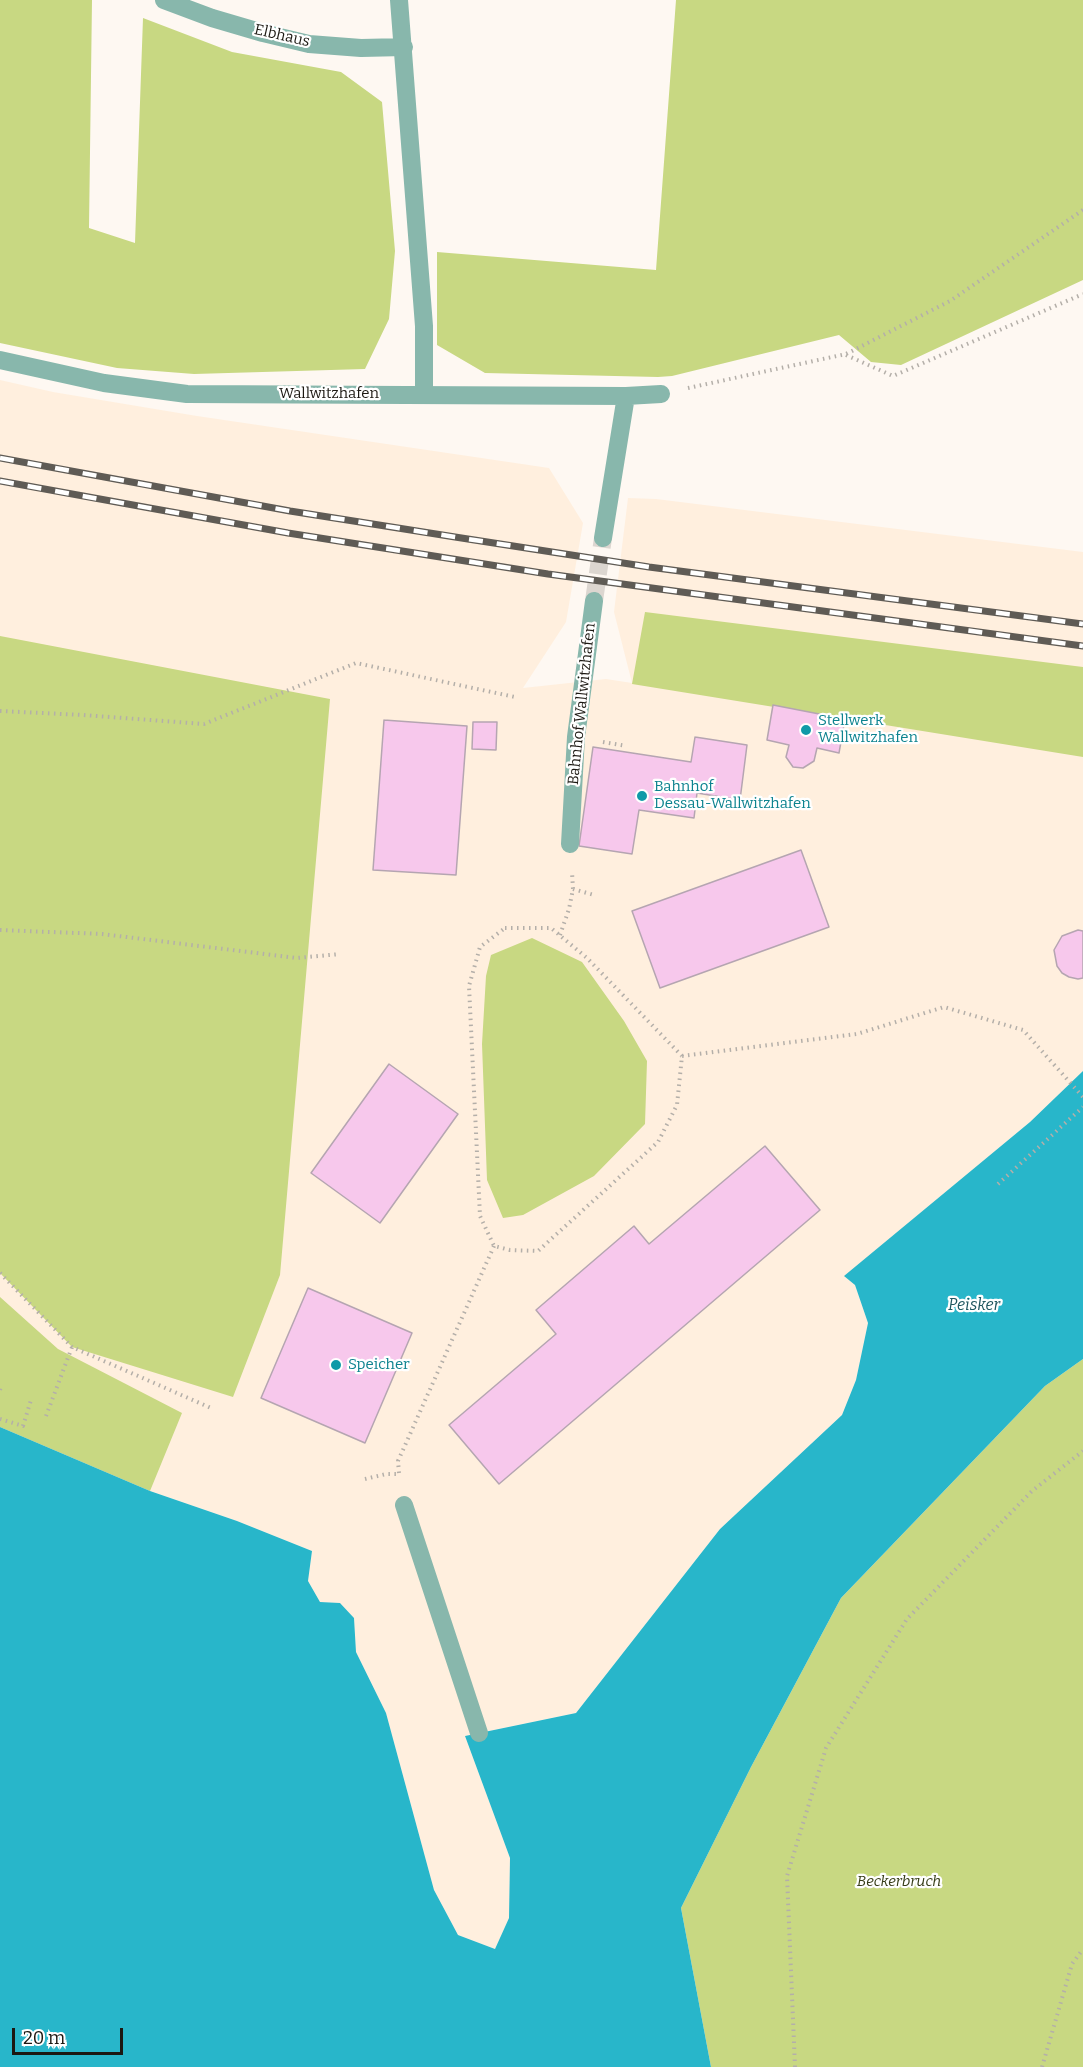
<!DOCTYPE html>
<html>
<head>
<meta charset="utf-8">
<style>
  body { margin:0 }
  #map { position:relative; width:1083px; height:2067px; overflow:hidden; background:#fef8f2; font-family:Bitter,serif }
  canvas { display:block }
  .scale { position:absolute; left:12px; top:2028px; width:111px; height:27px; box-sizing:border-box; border:3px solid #1c1812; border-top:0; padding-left:8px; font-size:18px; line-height:21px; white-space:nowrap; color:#1c1812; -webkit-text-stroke:4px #fff; paint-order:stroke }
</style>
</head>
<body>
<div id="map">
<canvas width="1083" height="2067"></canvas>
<div class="scale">20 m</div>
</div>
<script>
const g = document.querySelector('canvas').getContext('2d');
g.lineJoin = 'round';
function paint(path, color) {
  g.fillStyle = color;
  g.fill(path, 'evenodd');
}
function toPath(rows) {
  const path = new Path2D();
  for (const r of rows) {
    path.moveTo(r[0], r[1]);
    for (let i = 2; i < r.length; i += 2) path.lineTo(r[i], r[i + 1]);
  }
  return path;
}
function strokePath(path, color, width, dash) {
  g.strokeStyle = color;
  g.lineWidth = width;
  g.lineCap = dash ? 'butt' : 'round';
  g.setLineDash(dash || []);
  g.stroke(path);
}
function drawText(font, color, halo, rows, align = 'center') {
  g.font = font + ' Bitter,serif';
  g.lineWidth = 4.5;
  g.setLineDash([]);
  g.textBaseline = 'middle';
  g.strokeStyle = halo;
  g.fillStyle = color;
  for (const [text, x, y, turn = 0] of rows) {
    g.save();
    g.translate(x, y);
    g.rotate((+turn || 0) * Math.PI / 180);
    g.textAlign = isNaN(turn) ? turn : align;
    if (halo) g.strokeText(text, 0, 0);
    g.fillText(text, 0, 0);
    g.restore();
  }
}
paint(toPath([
  [0,380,53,392,197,416,549,468,583,523,566,622,523,688,606,679,632,683,614,612,628,498,656,499,1083,552,1083,1071,1030,1122,845,1276,855,1285,868,1323,856,1380,842,1415,720,1529,576,1713,465,1736,510,1858,509,1918,495,1949,458,1935,434,1890,386,1713,356,1652,354,1618,340,1603,320,1602,308,1581,312,1551,237,1521,150,1491,0,1427]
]), '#ffefde');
paint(toPath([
  [0,0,92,0,89,228,135,243,143,18,232,52,341,72,382,102,395,251,389,319,365,369,194,374,117,368,0,343],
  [676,0,1083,0,1083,280,901,365,871,362,839,335,672,376,658,377,485,373,437,345,437,252,656,270],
  [645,612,1083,667,1083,757,632,684],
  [0,636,330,699,280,1275,233,1397,72,1347,0,1273],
  [532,938,582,962,624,1021,647,1061,645,1124,594,1176,523,1215,503,1218,487,1180,482,1044,486,976,491,955],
  [0,1297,58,1349,182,1413,150,1491,0,1427],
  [1083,1359,1083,2067,711,2067,681,1908,751,1767,841,1598,1045,1386]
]), '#c8d882');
paint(toPath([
  [1083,1071,1083,1359,1045,1386,841,1598,751,1767,681,1908,711,2067,0,2067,0,1427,150,1491,237,1521,312,1551,308,1581,320,1602,340,1603,354,1618,356,1652,386,1713,434,1890,458,1935,495,1949,509,1918,510,1858,465,1736,576,1713,720,1529,842,1415,856,1380,868,1323,855,1285,844,1276,1030,1122]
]), '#28b6ca');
const building = toPath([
  [773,705,845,719,839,753,817,748,814,761,803,768,793,767,786,757,789,745,767,740,773,705],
  [384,720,467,726,456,875,373,870,384,720],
  [473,722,497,722,496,750,472,749,473,722],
  [695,737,747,745,740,800,697,793,694,818,639,810,632,854,579,846,593,747,691,762,695,737],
  [801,850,829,927,660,988,632,911,801,850],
  [1078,930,1083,931,1083,978,1078,979,1069,977,1062,973,1057,966,1054,950,1062,936,1078,930],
  [389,1064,458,1114,380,1223,311,1173,389,1064],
  [765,1146,820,1210,499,1484,449,1425,556,1334,536,1310,634,1226,649,1244,765,1146],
  [308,1288,412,1333,365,1443,261,1398,308,1288]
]);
paint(building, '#f7c8ec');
strokePath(building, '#b5a5b1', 1.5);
strokePath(toPath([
  [594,601,603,538]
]), '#dcd6d0', 18, [18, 9]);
strokePath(toPath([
  [846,355,893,376,1083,294],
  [688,388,846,354,950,301,1083,210],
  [0,711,83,715,204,724,356,663,515,697],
  [603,742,626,746],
  [573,889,594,895],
  [505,928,551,928,587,958,682,1056,677,1105,658,1142,538,1251,510,1250,494,1246,480,1216,469,986,480,947,505,928],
  [0,930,102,934,297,958,340,954],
  [560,935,569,909,573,889,572,872],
  [682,1056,857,1034,944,1007,1023,1030,1083,1097],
  [998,1184,1083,1107],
  [0,1273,72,1347,211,1408],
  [0,1390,1,1385],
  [46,1416,72,1347],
  [0,1419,23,1426,31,1400],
  [399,1473,398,1461,494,1246],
  [365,1479,386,1474,399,1474],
  [795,2067,787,1876,826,1748,907,1619,1032,1491,1083,1451],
  [1042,2067,1072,1964,1083,1949]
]), '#b4afa9', 4, [1.5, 4.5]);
strokePath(toPath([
  [164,0,212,18,263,33,309,44,361,48,404,47],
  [399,0,424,326,424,394],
  [0,360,104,383,187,394,626,396,661,394],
  [603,538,626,396],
  [570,844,576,737,594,601],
  [404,1505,479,1733]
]), '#88b7ac', 18);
const rail = toPath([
  [0,458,290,511,455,537,649,567,1083,624],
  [0,481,288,533,548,574,1083,646]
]);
strokePath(rail, '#5f5b55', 7);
strokePath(rail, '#fff', 4.5, [14]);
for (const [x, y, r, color] of [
  [806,730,6,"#0f9aa8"],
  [642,796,6,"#0f9aa8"],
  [336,1365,6,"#0f9aa8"]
]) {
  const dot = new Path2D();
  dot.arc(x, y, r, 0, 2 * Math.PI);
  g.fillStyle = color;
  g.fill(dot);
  strokePath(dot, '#fff', 2);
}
drawText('15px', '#1c1812', '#fff', [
  ["Elbhaus",282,36,13],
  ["Wallwitzhafen",329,394],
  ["Bahnhof Wallwitzhafen",582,704,-84]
]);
drawText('15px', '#0d838f', '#fff', [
  ["Stellwerk",818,721],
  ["Wallwitzhafen",818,738],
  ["Bahnhof",654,787],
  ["Dessau-Wallwitzhafen",654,804],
  ["Speicher",348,1365]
], 'left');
drawText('italic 15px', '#373d18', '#fff', [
  ["Beckerbruch",899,1882]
]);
drawText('italic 16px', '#205760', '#fff', [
  ["Peisker",974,1306]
]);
</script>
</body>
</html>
